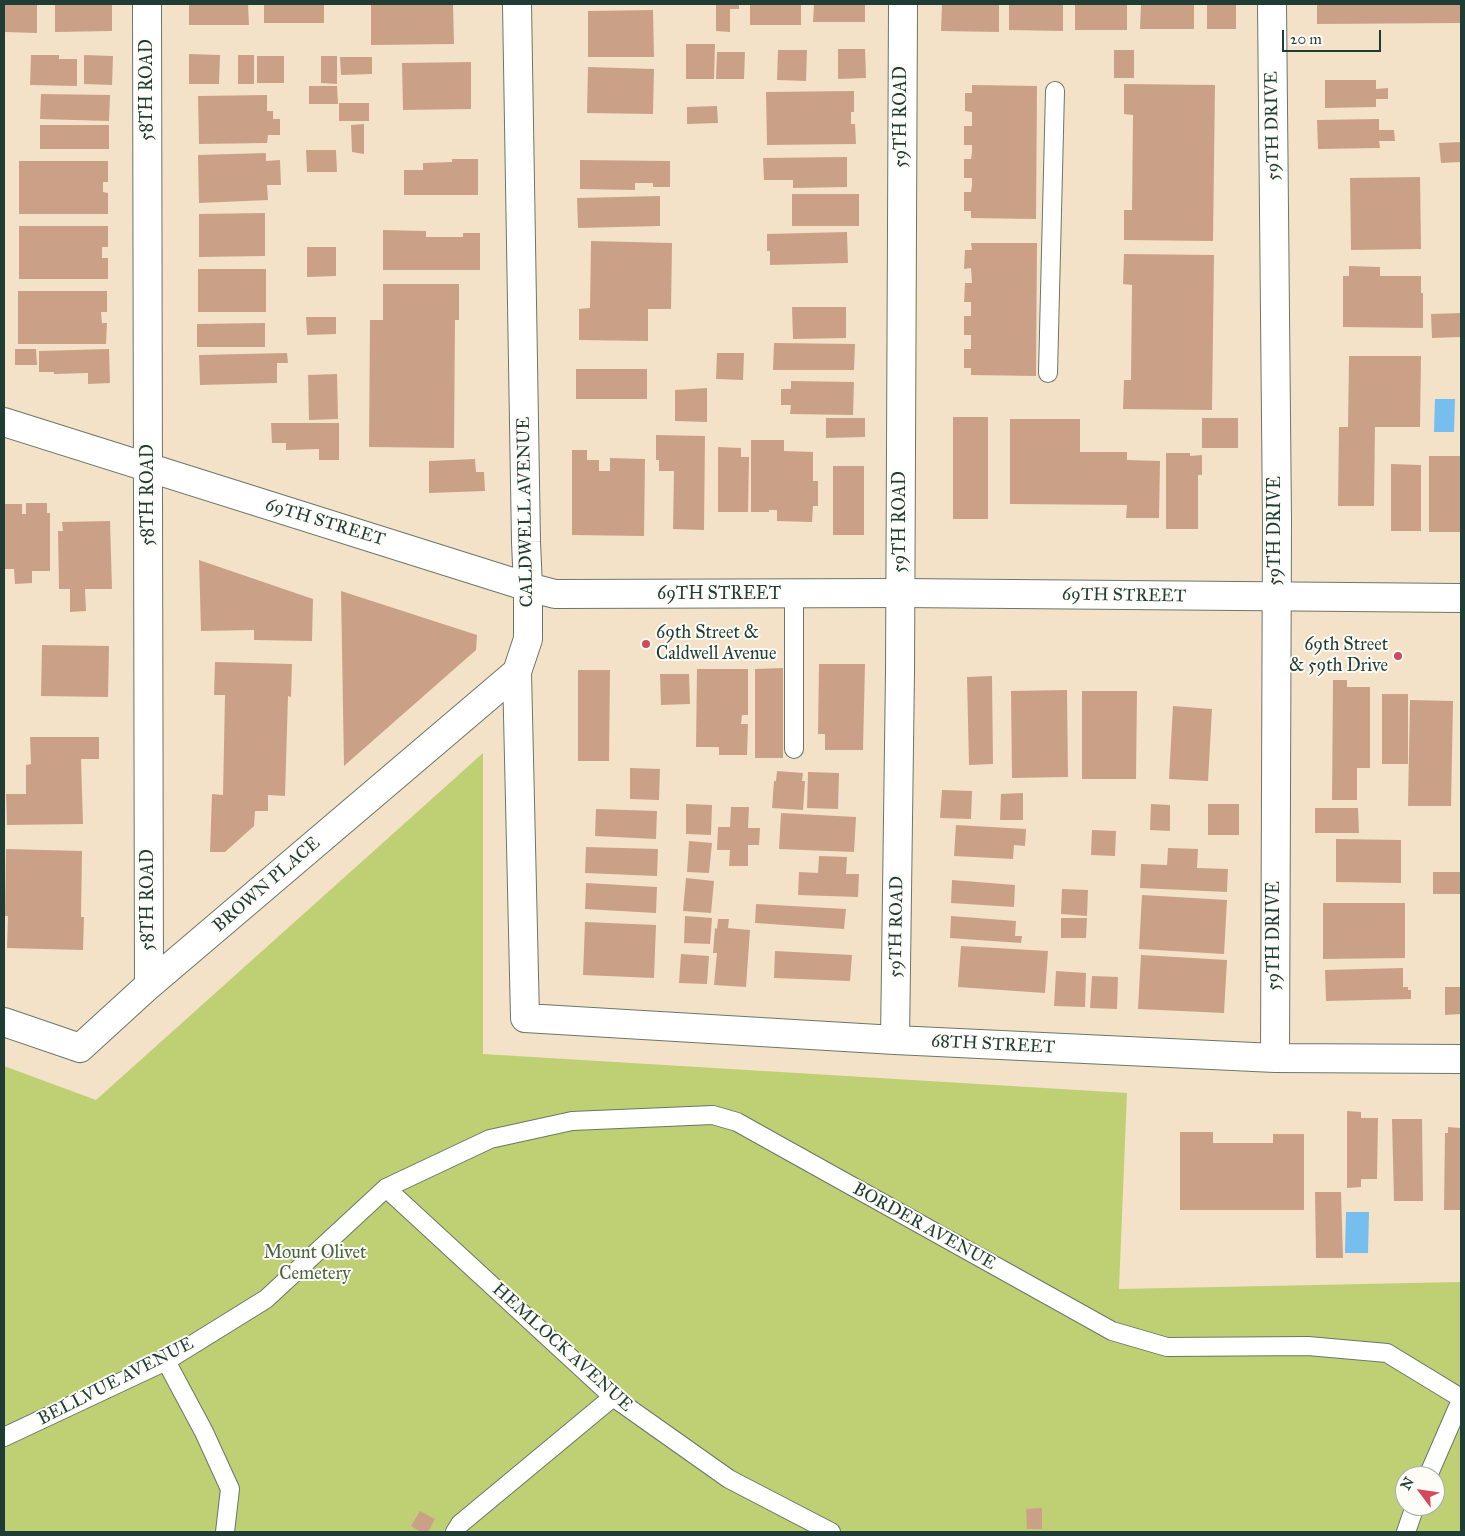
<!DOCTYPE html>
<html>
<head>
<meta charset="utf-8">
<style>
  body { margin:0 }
  #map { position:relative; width:1465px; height:1536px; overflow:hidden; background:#f4e2c8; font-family:"IM FELL Great Primer",serif }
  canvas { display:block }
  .frame { position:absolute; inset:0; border:5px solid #1f3d34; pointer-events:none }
  .north { position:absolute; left:1395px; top:1466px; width:50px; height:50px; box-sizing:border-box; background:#fdfcf7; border:1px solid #a4b0a9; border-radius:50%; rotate:301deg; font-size:14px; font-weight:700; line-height:20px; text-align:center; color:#1f3d34 }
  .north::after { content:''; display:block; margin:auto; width:18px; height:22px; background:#d1495b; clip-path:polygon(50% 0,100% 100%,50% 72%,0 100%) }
  .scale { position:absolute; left:1282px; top:30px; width:99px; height:22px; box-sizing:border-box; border:2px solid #1f3d34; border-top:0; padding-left:6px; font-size:15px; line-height:18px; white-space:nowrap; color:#1f3d34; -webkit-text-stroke:4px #fdfcf7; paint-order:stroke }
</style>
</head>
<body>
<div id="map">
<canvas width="1465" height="1536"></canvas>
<div class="frame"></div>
<div class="north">N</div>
<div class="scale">20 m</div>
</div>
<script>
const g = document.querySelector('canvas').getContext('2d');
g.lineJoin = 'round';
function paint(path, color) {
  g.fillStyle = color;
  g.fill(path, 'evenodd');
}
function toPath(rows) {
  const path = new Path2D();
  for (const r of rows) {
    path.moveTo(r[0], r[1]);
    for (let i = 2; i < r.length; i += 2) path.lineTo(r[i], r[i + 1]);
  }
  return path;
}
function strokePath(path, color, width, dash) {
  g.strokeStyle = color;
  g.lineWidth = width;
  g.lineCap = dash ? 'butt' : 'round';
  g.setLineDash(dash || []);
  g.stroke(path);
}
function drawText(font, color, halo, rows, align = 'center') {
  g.font = font + ' "IM FELL Great Primer",serif';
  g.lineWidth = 4;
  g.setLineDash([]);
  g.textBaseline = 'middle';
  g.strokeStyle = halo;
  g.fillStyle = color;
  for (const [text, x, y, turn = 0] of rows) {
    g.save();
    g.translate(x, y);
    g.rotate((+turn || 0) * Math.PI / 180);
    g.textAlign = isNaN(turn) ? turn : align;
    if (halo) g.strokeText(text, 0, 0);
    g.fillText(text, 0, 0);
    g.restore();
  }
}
paint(toPath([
  [483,753,483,1054,1127,1093,1119,1289,1461,1282,1461,1532,4,1532,4,1066,96,1100],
  [1405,1476,1435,1476,1435,1506,1405,1506]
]), '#bed073');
paint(toPath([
  [1435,399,1455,399,1454,432,1434,432],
  [1346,1212,1369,1212,1368,1253,1345,1253]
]), '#75beed');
paint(toPath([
  [4,4,37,4,37,33,4,32],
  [55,4,112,4,112,31,55,32],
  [189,4,248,4,249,25,189,25],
  [264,4,324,4,324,23,264,23],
  [371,4,453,4,454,44,371,45],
  [716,4,739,4,739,9,730,9,730,32,716,31],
  [750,4,801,4,801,25,750,25],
  [814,4,865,4,865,22,813,22],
  [942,4,999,4,999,32,941,31],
  [1009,4,1063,4,1063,31,1009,30],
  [1075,4,1127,4,1127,30,1075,30],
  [1141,4,1194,4,1194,29,1140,29],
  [1207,4,1236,4,1236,29,1207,29],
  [1317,4,1461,4,1461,23,1317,24],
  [653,10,654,57,588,57,588,11],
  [686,44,715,44,714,79,686,79],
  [838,49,865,49,866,78,838,79],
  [778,50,807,50,806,81,777,80],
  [1114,50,1134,50,1134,78,1114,78],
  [717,52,745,52,744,79,716,79],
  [189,54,220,55,219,84,189,84],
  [31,55,59,55,59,59,77,59,77,86,30,85],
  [84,55,113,56,112,85,84,84],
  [238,55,254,55,254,84,238,84],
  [257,56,284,56,284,83,257,83],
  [321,56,337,56,337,84,321,83],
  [340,57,372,57,372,74,341,75],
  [471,62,471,109,403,110,402,63],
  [588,67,654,69,653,114,587,113],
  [1325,80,1376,80,1376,89,1388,88,1388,99,1376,99,1376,107,1325,108],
  [1124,84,1215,85,1213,241,1124,240,1124,210,1132,210,1133,115,1124,114],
  [972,85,1037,86,1036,219,971,218,971,211,964,211,964,192,971,192,972,185,972,178,964,178,964,159,971,159,972,152,972,145,964,145,964,126,972,126,972,112,965,111,965,93,972,93],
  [309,86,337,86,338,104,309,104],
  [854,91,854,112,851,112,851,124,855,124,856,144,767,145,766,92],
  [41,94,110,95,109,121,40,119],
  [267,95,267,111,273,111,273,119,280,119,280,135,268,135,267,143,199,144,198,96],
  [339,103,369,103,369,121,339,121],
  [717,106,718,123,687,124,687,107],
  [1379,119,1379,130,1394,130,1395,141,1379,141,1380,148,1318,149,1317,120],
  [364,124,364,154,352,152,351,125],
  [40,125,109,125,109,149,40,149],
  [1461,142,1461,162,1441,163,1439,143],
  [306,150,336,150,337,172,307,172],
  [266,153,266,161,280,160,281,185,267,185,268,200,199,203,198,155],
  [847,157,847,187,793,188,793,180,764,180,763,158],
  [452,159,478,159,478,195,404,195,404,170,423,170,423,163,452,162],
  [580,160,670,161,670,187,653,187,653,183,635,183,635,190,580,189],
  [19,161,108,161,108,182,103,182,103,192,108,193,108,214,19,214],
  [1420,177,1421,249,1351,250,1350,178],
  [792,194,859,194,859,226,792,226],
  [660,196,660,226,578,228,577,198],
  [265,213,265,256,199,257,199,214],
  [19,226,108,226,108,247,102,247,102,258,108,258,108,279,19,279],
  [383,230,426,231,426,237,463,237,463,233,480,233,480,270,383,270],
  [847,232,848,263,770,265,770,251,767,251,767,234],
  [591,241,672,243,671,309,648,309,648,341,579,340,579,309,590,308],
  [971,243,1037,243,1036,376,971,375,971,368,964,368,964,349,971,349,971,335,964,335,964,316,971,316,971,302,964,302,965,283,972,283,971,268,964,269,965,250,972,250],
  [307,247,336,247,336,276,307,277],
  [1124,254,1214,255,1212,410,1123,409,1124,380,1131,380,1132,285,1123,284],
  [1349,266,1380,267,1380,276,1421,276,1421,293,1423,293,1423,328,1343,327,1343,276,1349,276],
  [198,269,266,269,266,312,198,312],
  [383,284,459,284,459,320,455,320,454,448,369,447,370,320,383,320],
  [18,291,107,291,107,312,101,312,102,323,107,323,106,344,18,344],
  [792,307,846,307,846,338,793,339],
  [1461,313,1461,337,1432,338,1431,314],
  [306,317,336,317,336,334,307,335],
  [265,323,265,347,197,347,197,324],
  [774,343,855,344,854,370,773,370],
  [15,349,36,349,37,365,15,365],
  [109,349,110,383,88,384,88,373,54,374,54,372,39,372,39,351],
  [287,353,288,363,277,363,277,383,200,385,199,355],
  [717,353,744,353,743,380,716,379],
  [1349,356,1421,356,1420,427,1375,427,1374,506,1338,506,1339,427,1348,427],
  [576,369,647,369,647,399,576,399],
  [337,374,338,419,309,420,308,375],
  [791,381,854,382,853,415,790,414,791,405,781,405,781,389,791,389],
  [707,388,707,422,675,421,675,390],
  [953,417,988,417,988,519,953,519],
  [826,418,865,418,865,437,826,438],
  [1202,418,1238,418,1238,448,1202,448],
  [1010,419,1080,419,1080,452,1127,452,1127,460,1160,461,1159,518,1126,518,1127,505,1010,504],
  [271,423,339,423,339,460,319,460,319,449,286,450,286,443,272,443],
  [656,435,705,436,704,530,673,529,674,471,659,471,659,460,656,460],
  [751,440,784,440,784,451,813,452,813,481,818,481,818,506,813,506,812,522,777,521,777,510,769,510,769,512,751,512],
  [718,447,741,448,741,457,749,457,748,512,718,512],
  [572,450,587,450,587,460,599,460,599,471,610,471,610,458,645,459,644,536,572,535],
  [1166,453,1190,453,1190,456,1202,455,1202,475,1198,475,1198,529,1166,529],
  [1429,456,1461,456,1461,532,1429,532],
  [475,459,476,472,484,472,485,491,429,493,429,461],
  [1391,464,1421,465,1421,531,1391,531],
  [833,466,864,466,864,535,833,535],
  [26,503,47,503,47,513,50,513,50,571,32,571,32,583,15,584,14,569,4,569,4,504,22,504,22,514,26,514],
  [110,521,112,589,85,589,86,611,70,612,70,589,59,589,58,531,63,531,62,522],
  [199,560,313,599,312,641,254,640,254,630,201,631],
  [341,591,477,635,476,650,344,766],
  [42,645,109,646,108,697,41,696],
  [215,662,292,664,291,697,288,696,285,796,268,795,268,811,255,811,254,826,225,852,210,852,212,794,223,795,225,695,214,695],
  [819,664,865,664,863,750,825,750,825,734,818,734],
  [783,668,783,758,755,758,755,669],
  [697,669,748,669,748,715,742,715,741,724,748,724,747,755,719,755,719,747,696,747],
  [578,670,610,670,609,761,578,761],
  [660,674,689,674,690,704,661,705],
  [992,676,993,764,969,765,967,677],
  [1333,680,1347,680,1347,687,1370,687,1370,768,1357,768,1357,800,1332,800],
  [1067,690,1068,777,1012,778,1011,691],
  [1082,691,1137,691,1136,779,1082,779],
  [1382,694,1408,694,1408,764,1382,764],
  [1410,700,1453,701,1451,806,1408,806],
  [1173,706,1212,709,1208,781,1169,779],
  [30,737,99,737,99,759,81,759,83,824,7,825,6,794,26,794,26,765,31,764],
  [630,768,660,769,659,800,630,799],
  [777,771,803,773,802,781,805,781,803,810,772,808,774,781,776,781],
  [808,772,839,773,838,809,807,808],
  [942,790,972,791,971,819,940,818],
  [1023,793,1023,820,1000,820,1001,794],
  [686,804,712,805,711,835,686,834],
  [1151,804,1170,805,1170,831,1150,830],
  [1208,804,1239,804,1239,835,1208,835],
  [731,807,749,807,748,828,760,828,759,845,748,845,748,866,729,866,730,850,717,850,718,827,730,827],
  [1315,808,1358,808,1359,833,1315,833],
  [596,809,657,811,656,839,595,836],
  [781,813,856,817,854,852,779,849],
  [956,825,1026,829,1025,846,1014,845,1013,859,954,856],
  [1092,830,1116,831,1115,856,1091,855],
  [1336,839,1401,840,1401,883,1336,882],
  [689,841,712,843,709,873,687,872],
  [586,847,658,849,657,876,585,873],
  [1168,848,1198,849,1197,868,1228,869,1227,892,1140,888,1141,864,1167,865],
  [6,849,82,851,81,917,84,917,83,950,7,948,8,916,5,916],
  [819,856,847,857,846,874,859,874,858,897,798,895,799,872,818,873],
  [1433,872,1461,872,1461,894,1433,894],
  [686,878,714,881,711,913,683,911],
  [952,880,1015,885,1014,907,951,903],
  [586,883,657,887,656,913,585,909],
  [1062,889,1088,890,1087,916,1061,914],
  [1142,895,1227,900,1224,954,1139,949],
  [1323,903,1405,903,1405,958,1323,959],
  [756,904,846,909,844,929,755,923],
  [685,916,712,918,710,944,684,943],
  [951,916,1016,921,1015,936,1022,936,1021,943,950,938],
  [1061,918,1087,918,1086,938,1061,938],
  [718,919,729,919,728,928,750,930,746,987,714,985,717,953,713,953,715,928,717,929],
  [585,922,656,925,654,978,583,975],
  [961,946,1048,951,1045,993,958,987],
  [775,951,852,955,850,981,774,978],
  [681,954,709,956,707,984,679,983],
  [1141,955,1227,960,1224,1013,1138,1009],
  [1403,968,1403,987,1408,987,1408,990,1411,990,1411,999,1326,1001,1325,970],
  [1056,971,1086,973,1085,1007,1054,1006],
  [1092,976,1118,977,1117,1009,1090,1008],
  [1445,987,1461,987,1461,1014,1445,1015],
  [1347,1111,1361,1112,1361,1118,1378,1118,1377,1179,1361,1179,1361,1187,1347,1188],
  [1392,1119,1422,1119,1423,1201,1394,1201],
  [1448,1127,1461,1128,1461,1210,1444,1210,1445,1133,1448,1133],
  [1180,1132,1213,1132,1213,1143,1273,1143,1273,1134,1304,1134,1304,1210,1180,1210],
  [1315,1192,1341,1192,1343,1258,1316,1258],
  [1042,1508,1042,1529,1027,1529,1026,1509],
  [420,1511,435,1519,428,1532,421,1532,411,1526]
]), '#caa186');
const service = toPath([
  [1048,373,1055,91],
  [794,749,794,594],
  [386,1188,613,1397,729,1479,831,1532],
  [166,1361,204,1432,230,1489,225,1532],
  [4,1437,166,1361,266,1299,386,1188,490,1139,572,1121,713,1115,737,1122,1112,1331,1167,1347,1308,1346,1387,1353,1461,1398],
  [1428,1476,1461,1400],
  [455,1532,460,1524,613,1397],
  [1406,1532,1415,1506]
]);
const minor = toPath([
  [147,4,149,985],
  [517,4,526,542,528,587,528,639,517,672,525,1018,895,1040,1275,1058,1461,1059],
  [1272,4,1277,521,1275,1058],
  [4,1022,80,1048,149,985,517,672],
  [895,1040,900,672,903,4]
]);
const secondary = toPath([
  [4,422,528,587,555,594,901,593,1461,598]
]);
strokePath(service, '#6a7768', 20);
strokePath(minor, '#6a7768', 30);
strokePath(secondary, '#6a7768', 30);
strokePath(service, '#fff', 18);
strokePath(minor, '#fff', 28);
strokePath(secondary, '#fff', 28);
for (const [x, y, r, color] of [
  [646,644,5,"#d1495b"],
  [1398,656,5,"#d1495b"]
]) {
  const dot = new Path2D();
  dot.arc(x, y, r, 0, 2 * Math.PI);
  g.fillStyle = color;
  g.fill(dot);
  strokePath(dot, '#fdfcf7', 2);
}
drawText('18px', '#1f3d34', '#fdfcf7', [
  ["58TH ROAD",148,90,-90],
  ["59TH ROAD",902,117,-90],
  ["59TH DRIVE",1273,126,-91],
  ["58TH ROAD",149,495,-90],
  ["CALDWELL AVENUE",526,512,-91],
  ["59TH ROAD",901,522,-90],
  ["69TH STREET",325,523,17],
  ["59TH DRIVE",1276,531,-90],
  ["69TH STREET",719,595],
  ["69TH STREET",1124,596,1],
  ["BROWN PLACE",267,885,-41],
  ["58TH ROAD",149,900,-90],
  ["59TH ROAD",897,927,-89],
  ["59TH DRIVE",1275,936,-90],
  ["68TH STREET",993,1045,3],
  ["BORDER AVENUE",924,1227,29],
  ["HEMLOCK AVENUE",562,1348,42],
  ["BELLVUE AVENUE",116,1382,-27]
]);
drawText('18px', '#1f3d34', '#fdfcf7', [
  ["69th Street &",656,634],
  ["Caldwell Avenue",656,655],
  ["69th Street",1388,646,"right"],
  ["& 59th Drive",1388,667,"right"]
], 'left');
drawText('18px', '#476244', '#fdfcf7', [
  ["Mount Olivet",315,1254],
  ["Cemetery",315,1275]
]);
</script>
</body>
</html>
